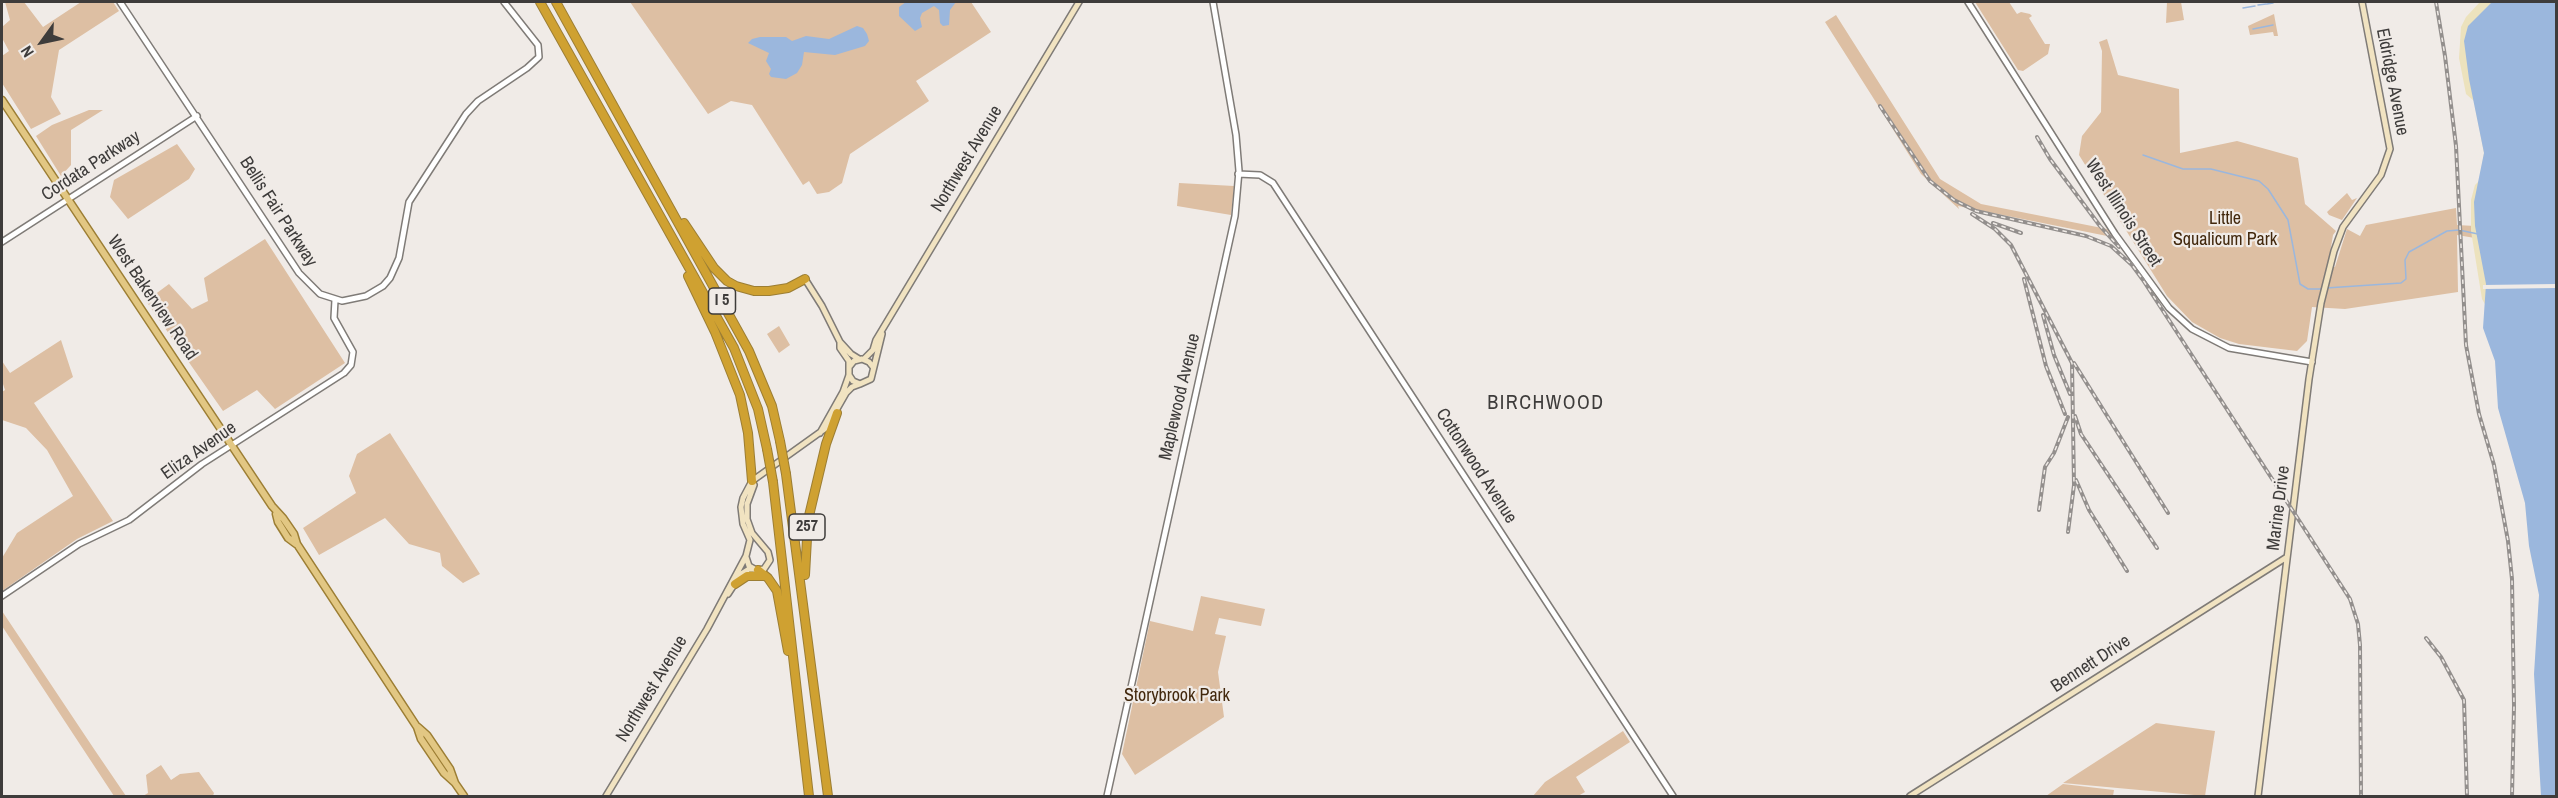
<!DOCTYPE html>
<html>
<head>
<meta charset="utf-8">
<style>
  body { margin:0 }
  #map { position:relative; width:2558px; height:798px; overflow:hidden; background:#f0ebe7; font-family:"Archivo Narrow",sans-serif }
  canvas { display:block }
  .frame { position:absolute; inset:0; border:3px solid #3e3c3b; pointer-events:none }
  .north { position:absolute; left:12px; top:12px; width:60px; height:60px; -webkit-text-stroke:4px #f0ebe7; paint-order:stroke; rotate:237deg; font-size:16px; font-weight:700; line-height:24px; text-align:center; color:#3e3c3b }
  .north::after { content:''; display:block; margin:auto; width:21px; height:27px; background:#3e3c3b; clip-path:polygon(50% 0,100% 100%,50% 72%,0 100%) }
</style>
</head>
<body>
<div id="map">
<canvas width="2558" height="798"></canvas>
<div class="frame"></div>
<div class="north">N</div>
</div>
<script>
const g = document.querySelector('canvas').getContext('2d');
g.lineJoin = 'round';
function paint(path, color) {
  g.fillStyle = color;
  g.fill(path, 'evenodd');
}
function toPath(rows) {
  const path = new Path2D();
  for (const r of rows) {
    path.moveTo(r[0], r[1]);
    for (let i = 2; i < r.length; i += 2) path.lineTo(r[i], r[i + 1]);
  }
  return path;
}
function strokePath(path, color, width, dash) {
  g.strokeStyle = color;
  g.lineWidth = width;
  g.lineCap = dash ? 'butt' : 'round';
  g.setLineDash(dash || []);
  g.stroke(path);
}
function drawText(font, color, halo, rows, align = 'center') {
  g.font = font + ' "Archivo Narrow",sans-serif';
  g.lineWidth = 4.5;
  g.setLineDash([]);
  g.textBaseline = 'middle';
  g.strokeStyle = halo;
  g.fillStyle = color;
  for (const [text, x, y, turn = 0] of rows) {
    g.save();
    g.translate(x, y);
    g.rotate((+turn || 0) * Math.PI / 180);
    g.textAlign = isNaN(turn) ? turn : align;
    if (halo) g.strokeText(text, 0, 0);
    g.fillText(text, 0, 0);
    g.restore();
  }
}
paint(toPath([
  [5,2,24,2,43,27,81,2,113,2,119,11,59,50,51,97,61,114,31,129,2,83,2,56,9,51,2,38,2,27,10,20],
  [630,2,971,2,991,32,916,81,929,101,850,154,842,183,829,192,817,194,809,181,803,185,752,105,731,101,708,114],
  [1975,2,2009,2,2017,14,2021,12,2030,14,2032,16,2029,18,2045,44,2050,44,2048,54,2023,71,2018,70],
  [2167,2,2181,2,2184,20,2166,23],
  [2274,14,2278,36,2274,36,2273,32,2250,35,2248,26],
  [1836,15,1940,179,1981,204,2107,229,2112,237,1958,206,1959,209,1921,174,1879,107,1825,22],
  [2107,39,2118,75,2179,89,2180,153,2237,141,2298,158,2305,204,2336,231,2333,235,2328,265,2335,267,2347,229,2360,236,2366,225,2456,208,2457,225,2475,226,2475,238,2457,235,2458,292,2345,309,2312,307,2307,341,2297,351,2239,344,2220,338,2192,322,2167,296,2079,155,2082,136,2101,112,2102,51,2099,42],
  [89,110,103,110,71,130,71,165,61,176,36,136,52,125],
  [177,144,195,169,189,179,128,219,110,197,114,180],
  [1179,183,1234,186,1231,215,1177,206],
  [2347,193,2352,200,2357,198,2342,220,2329,215,2327,212],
  [265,239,345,363,275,409,257,390,223,411,146,301,169,284,192,309,208,301,204,278],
  [779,326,790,345,779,353,767,334],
  [61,340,73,377,34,403,113,521,77,539,2,591,2,558,17,533,73,496,47,450,26,428,2,420,2,392,5,390,2,381,2,361,10,373],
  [390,433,480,574,463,583,442,566,440,553,409,544,385,518,319,555,303,528,356,493,349,476,357,454],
  [1201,596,1265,609,1261,626,1219,618,1215,634,1226,636,1218,672,1224,717,1135,775,1122,754,1150,621,1193,631],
  [2,611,94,749,126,796,114,796,2,626],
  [2156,723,2215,731,2205,796,2063,783],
  [1623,731,1630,742,1576,777,1585,792,1578,796,1533,796,1545,782],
  [161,765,171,780,180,774,199,772,214,793,213,796,143,796,148,793,146,775],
  [2063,784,2114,790,2113,796,2046,796]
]), '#ddbfa3');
paint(toPath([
  [2480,2,2492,2,2486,306,2482,299,2471,231,2471,200,2475,185,2479,181,2484,153,2474,101,2466,94,2459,58,2461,27,2466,17]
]), '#ece2bd');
paint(toPath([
  [906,2,956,2,950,10,949,25,943,26,940,23,939,10,934,6,922,13,920,18,922,27,915,31,899,16,899,7],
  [2492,2,2556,2,2556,796,2541,796,2534,674,2539,595,2529,546,2525,503,2498,408,2495,361,2483,328,2486,284,2475,226,2474,202,2484,153,2469,79,2464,41,2468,26],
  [857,26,863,28,867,34,869,41,865,46,835,55,804,52,802,65,797,73,786,79,771,77,769,74,771,69,766,61,769,53,748,43,752,39,760,37,786,37,792,41,806,36,829,39]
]), '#9bb7dd');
paint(toPath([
  [2556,284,2556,288,2483,289,2483,285]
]), '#f0ebe7');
strokePath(toPath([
  [2267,4,2273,3],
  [2258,5,2266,4],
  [2243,8,2255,6],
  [2253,29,2273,25],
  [2143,155,2183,169,2211,169,2259,181,2268,189,2288,220,2300,284,2308,289,2322,289],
  [2326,288,2401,283,2406,279,2405,260,2409,252,2447,231,2459,230,2478,234]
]), '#9bb7dd', 1.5);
const tertiary = toPath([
  [120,2,299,273,320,294,342,301,366,296,383,286,390,278,399,258,409,202,466,114,478,101,527,68,539,57,538,45,504,2],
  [1968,2,2115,234,2169,308,2192,329,2229,348,2312,362],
  [1238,174,1260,175,1273,183,1673,796],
  [2,242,197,116],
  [2,596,79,544,129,520,202,464,344,373,351,365,353,352,334,318,335,300],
  [1107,796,1235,216,1239,171,1236,135,1213,2]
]);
const secondary = toPath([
  [805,279,822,306,840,342,840,348,849,361,849,375,843,392,820,433],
  [840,342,851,354,859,359],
  [864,359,873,350,876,340,1079,2],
  [850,366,854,361,862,359,869,362,873,367],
  [849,375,853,381,860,384,871,379,882,334],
  [746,557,749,566,756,570,764,569,770,560,768,552,752,533,747,519,747,504,754,485],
  [728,594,741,574,749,569,754,569],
  [606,796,707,629,746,556,750,540,743,524,741,507,743,498,752,481,826,428,846,393,852,387,860,384],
  [1910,796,2287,557],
  [2258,796,2309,379,2321,303,2334,251,2343,227,2381,175,2390,149,2362,2]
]);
const primary = toPath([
  [2,100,272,506,283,518,294,534,297,544,417,727,421,739,444,773,455,783],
  [276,514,278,522,288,538,296,544],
  [418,727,427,735,450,769,455,783,464,796]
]);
const motorway = toPath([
  [540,2,734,348,758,409,767,449],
  [556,2,749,351,772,406,780,441],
  [684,223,714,268,727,281,736,286,754,291,769,291,788,288,805,279],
  [688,276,715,332,740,395,748,433,752,481],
  [786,474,828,796],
  [773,482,809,796],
  [758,570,768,578,777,591,788,651],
  [805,575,808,520,826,444,837,413],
  [735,584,747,576,764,576]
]);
strokePath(tertiary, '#7f7b77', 8);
strokePath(secondary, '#7f7b77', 8);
strokePath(primary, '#9c7e34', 9);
strokePath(motorway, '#9c7e34', 10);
strokePath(tertiary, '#fff', 5);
strokePath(secondary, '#f1e3c1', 5);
strokePath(primary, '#e2c783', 6);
strokePath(motorway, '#cfa131', 8);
const rail = toPath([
  [2436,2,2445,56,2456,146,2466,345,2479,414,2494,465,2508,541,2512,579,2514,706,2512,796],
  [1880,106,1930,181,1954,200,1976,211,2086,236,2111,246,2132,265,2143,280,2350,599,2358,624,2360,645,2361,796],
  [2037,137,2050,159,2100,226,2119,247],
  [1972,214,1995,229,2011,245,2072,363,2074,485,2068,532],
  [1993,223,2021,233],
  [2024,279,2046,366,2065,414],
  [2043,315,2054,355,2070,394],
  [2074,363,2168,513],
  [2075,416,2081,434,2157,548],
  [2076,480,2089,510,2127,571],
  [2039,510,2045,467,2054,453,2068,417],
  [2426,638,2441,657,2464,700,2467,796]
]);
strokePath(rail, '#938f8d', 4);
strokePath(rail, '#f0ebe7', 1.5, [4.5]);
const motorwayBridge = toPath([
  [780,441,786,474],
  [767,449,773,482]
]);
strokePath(motorwayBridge, '#9c7e34', 10, []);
strokePath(motorwayBridge, '#cfa131', 8);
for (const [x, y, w] of [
  [722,301,27],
  [807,527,36]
]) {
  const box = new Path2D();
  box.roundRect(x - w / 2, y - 13, w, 26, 4.5);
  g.fillStyle = '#f0ebe7';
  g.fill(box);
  strokePath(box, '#3e3c3b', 1.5);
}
drawText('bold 16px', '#3e3c3b', null, [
  ["I 5",722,301],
  ["257",807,527]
]);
drawText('18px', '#3e3c3b', '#f0ebe7', [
  ["Eldridge Avenue",2392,82,79],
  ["Northwest Avenue",967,159,-59],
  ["Cordata Parkway",91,166,-33],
  ["Bellis Fair Parkway",278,212,57],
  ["West Illinois Street",2123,213,57],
  ["West Bakerview Road",152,298,56],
  ["Maplewood Avenue",1180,397,-77],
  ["Eliza Avenue",199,451,-35],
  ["Cottonwood Avenue",1476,466,57],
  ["Marine Drive",2279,508,-83],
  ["Bennett Drive",2091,664,-33],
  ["Northwest Avenue",652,689,-59]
]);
drawText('18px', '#42280d', '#f0ebe7', [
  ["Little",2225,219],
  ["Squalicum Park",2225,240],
  ["Storybrook Park",1177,696]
]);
g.letterSpacing = '1.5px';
drawText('20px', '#3e3c3b', '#f0ebe7', [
  ["BIRCHWOOD",1546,404]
]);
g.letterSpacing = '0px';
</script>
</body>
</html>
